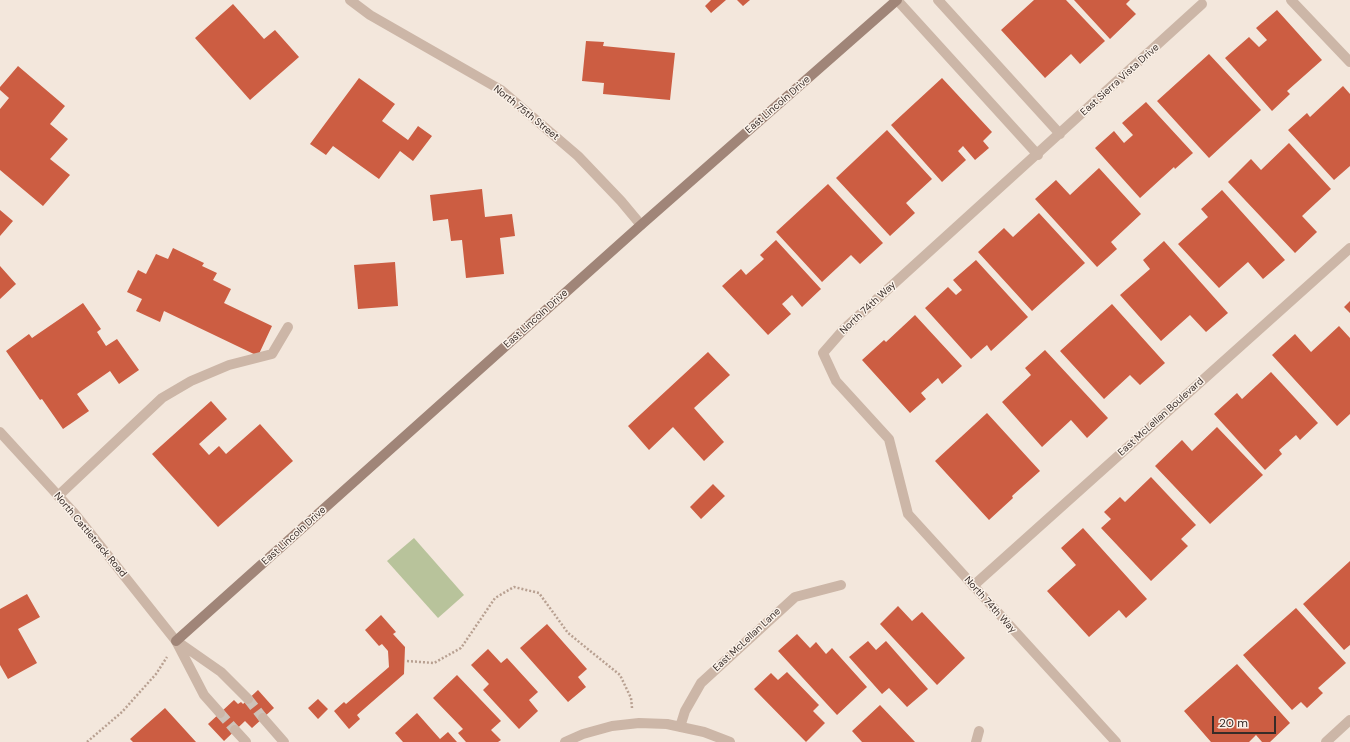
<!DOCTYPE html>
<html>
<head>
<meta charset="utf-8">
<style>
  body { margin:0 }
  #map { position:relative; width:1350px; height:742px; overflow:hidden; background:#f3e7dc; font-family:"DM Sans",sans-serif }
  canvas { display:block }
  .scale { position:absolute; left:1212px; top:716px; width:64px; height:18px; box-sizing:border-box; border:2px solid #382c28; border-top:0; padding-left:5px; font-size:12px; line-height:14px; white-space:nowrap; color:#382c28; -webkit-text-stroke:3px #fbf2e9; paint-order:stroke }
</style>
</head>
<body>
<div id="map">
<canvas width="1350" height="742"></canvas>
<div class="scale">20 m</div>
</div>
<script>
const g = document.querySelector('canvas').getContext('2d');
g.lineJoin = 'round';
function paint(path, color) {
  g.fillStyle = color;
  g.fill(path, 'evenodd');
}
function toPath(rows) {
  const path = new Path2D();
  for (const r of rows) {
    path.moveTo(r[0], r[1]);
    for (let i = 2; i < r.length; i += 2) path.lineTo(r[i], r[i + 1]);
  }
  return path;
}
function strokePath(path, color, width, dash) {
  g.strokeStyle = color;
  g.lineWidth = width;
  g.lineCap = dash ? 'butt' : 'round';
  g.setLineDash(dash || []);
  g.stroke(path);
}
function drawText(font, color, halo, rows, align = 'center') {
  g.font = font + ' "DM Sans",sans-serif';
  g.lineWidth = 3;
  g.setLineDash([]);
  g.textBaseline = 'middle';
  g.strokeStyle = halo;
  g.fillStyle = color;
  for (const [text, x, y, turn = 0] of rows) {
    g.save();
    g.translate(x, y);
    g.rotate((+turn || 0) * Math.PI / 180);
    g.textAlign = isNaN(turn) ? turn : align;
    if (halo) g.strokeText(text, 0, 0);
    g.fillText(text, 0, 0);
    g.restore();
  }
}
paint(toPath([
  [414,538,464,595,438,618,387,561]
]), '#b8c39b');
paint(toPath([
  [711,0,726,0,711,13,705,6],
  [737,0,750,0,743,6],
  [1034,0,1066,0,1105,41,1080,64,1071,54,1045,78,1001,30],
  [1074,0,1130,0,1126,4,1136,14,1110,39],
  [233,4,264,39,275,30,299,57,250,100,195,38],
  [1277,10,1322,60,1287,91,1290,94,1272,111,1225,58,1249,37,1259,47,1267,40,1256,28],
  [586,41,604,42,603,46,675,53,670,100,603,94,604,83,582,81],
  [1209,54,1261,110,1209,158,1157,101],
  [18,66,65,106,50,124,68,139,50,159,70,175,43,206,0,170,0,109,9,98,0,90,0,87],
  [359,78,395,104,382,121,408,140,418,126,432,136,413,161,400,151,379,179,333,146,326,155,310,144],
  [942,78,992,132,983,141,989,148,975,160,963,146,958,151,966,160,942,182,891,125],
  [1343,86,1350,94,1350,166,1334,180,1288,130,1307,113,1310,117],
  [1146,102,1193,153,1175,169,1174,167,1140,198,1095,148,1114,131,1124,143,1133,135,1122,123],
  [887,130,932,179,906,203,915,213,890,236,836,178],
  [1289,143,1331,189,1302,216,1317,232,1295,253,1228,182,1251,159,1261,170],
  [1099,168,1141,214,1111,242,1117,249,1097,267,1035,199,1056,180,1070,195],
  [828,184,883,243,860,264,851,255,822,282,776,232],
  [482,189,485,217,512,214,515,236,500,238,504,274,466,278,462,240,451,241,448,219,433,221,430,195],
  [1222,190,1285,260,1263,279,1248,262,1219,288,1178,244,1208,217,1201,209],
  [0,210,13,221,0,236],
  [1039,213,1085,263,1032,311,978,252,1004,228,1013,237],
  [776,240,821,289,802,307,792,295,782,304,791,314,768,335,722,286,741,269,746,275,764,259,760,255],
  [1164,241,1228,313,1206,332,1190,315,1161,341,1120,295,1150,269,1143,260],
  [173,248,204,263,202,266,217,273,213,280,231,289,224,303,272,326,258,356,164,311,160,322,136,311,142,299,127,292,138,270,146,274,156,254,168,259],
  [976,260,1028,317,991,351,987,345,971,359,925,308,948,287,956,295,962,290,953,280],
  [395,262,398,306,358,309,354,265],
  [0,266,16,284,0,299],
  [1350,301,1350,313,1344,307],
  [83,303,101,329,97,332,106,346,117,339,139,370,119,384,110,371,77,394,89,411,63,429,42,399,40,400,6,351,29,334,32,338],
  [1112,304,1165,363,1140,385,1130,375,1104,399,1060,351],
  [915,315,962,366,942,384,938,378,921,393,926,399,910,413,862,360,884,340,886,342],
  [1339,326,1350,338,1350,414,1337,426,1272,355,1295,334,1311,352],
  [1045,350,1108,418,1087,438,1071,420,1042,447,1002,402,1031,375,1025,368],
  [708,352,730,375,694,408,724,442,704,461,673,427,649,450,628,426],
  [1271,372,1318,423,1300,440,1296,435,1279,450,1282,454,1265,470,1214,414,1237,393,1242,399],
  [211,401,227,419,199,444,209,455,219,446,226,454,260,424,293,461,218,527,152,454],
  [987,413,1040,471,1012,496,1013,498,989,520,935,461],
  [1217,427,1263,475,1210,524,1155,466,1182,440,1192,451],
  [1151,477,1196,525,1181,539,1188,546,1151,581,1101,528,1111,519,1104,512,1120,497,1125,502],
  [713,484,725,496,701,519,690,507],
  [1083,528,1147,599,1126,618,1119,610,1089,637,1047,591,1076,565,1061,548],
  [1350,561,1350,645,1344,650,1303,604],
  [27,594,40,617,18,629,37,663,8,679,0,665,0,609],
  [898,606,912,621,922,612,965,658,937,685,880,624],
  [1296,608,1346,663,1318,688,1323,693,1307,708,1301,702,1292,710,1243,655],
  [381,615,396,632,393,634,405,647,404,674,357,715,360,719,349,729,334,711,344,702,346,704,389,667,388,651,382,644,379,646,365,630],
  [547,624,587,669,578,677,586,687,568,702,520,648],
  [797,634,810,648,816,642,826,654,832,648,867,687,837,715,778,651],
  [868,641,876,650,886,641,928,689,907,707,889,688,882,694,849,657],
  [488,649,501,663,507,658,538,692,529,700,538,711,519,729,483,690,489,684,471,665],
  [1237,664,1290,723,1270,742,1262,742,1256,735,1249,742,1211,742,1184,711],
  [787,672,819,705,813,711,825,723,806,742,754,689,771,673,778,680],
  [457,675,501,721,491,730,501,740,498,742,466,742,458,733,463,729,433,698],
  [258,690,274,708,252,728,245,721,224,741,208,724,234,700,238,704,241,702,243,704],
  [318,699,328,709,318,719,308,708],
  [880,705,915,742,862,742,852,731],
  [165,708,196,742,133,742,130,739],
  [417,713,440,739,448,732,457,742,403,742,395,733]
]), '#cc5d42');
strokePath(toPath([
  [248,699,263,718],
  [220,713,235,730]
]), '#cec2b8', 10, [10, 5]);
strokePath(toPath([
  [407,661,434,663,461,648,495,598,514,587,539,593,568,633,620,675,631,698,632,708],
  [87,742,122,712,156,674,167,657]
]), '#b8a091', 2.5, [2, 2]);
strokePath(toPath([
  [58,496,162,398,191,381,229,365,272,354,288,327]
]), '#ccb6a7', 10);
strokePath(toPath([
  [350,0,370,15,501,90,578,156,621,201,641,225],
  [897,0,1038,155],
  [938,0,1060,134],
  [1291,0,1350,62],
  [0,432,75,514,176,641,204,695,220,713],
  [973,586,1350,248],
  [178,642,221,672,248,699],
  [263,718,284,742],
  [680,727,685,711,701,683,795,597,841,585],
  [235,730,246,742],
  [565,742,583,734,612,726,639,723,667,724,704,732,730,742],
  [976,742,979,731],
  [1116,742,908,514,889,439,836,381,823,353,844,329,1202,4],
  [1326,742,1350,720]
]), '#ccb6a7', 10);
strokePath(toPath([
  [176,641,641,225,897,0]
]), '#a08578', 10);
drawText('10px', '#382c28', '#fbf2e9', [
  ["East Sierra Vista Drive",1120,80,-42],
  ["East Lincoln Drive",778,105,-41],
  ["North 75th Street",526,113,39],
  ["North 74th Way",868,308,-43],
  ["East Lincoln Drive",536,319,-42],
  ["East McLellan Boulevard",1161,417,-42],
  ["North Cattletrack Road",90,535,50],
  ["East Lincoln Drive",294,536,-42],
  ["North 74th Way",990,605,48],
  ["East McLellan Lane",747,640,-43]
]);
</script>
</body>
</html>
